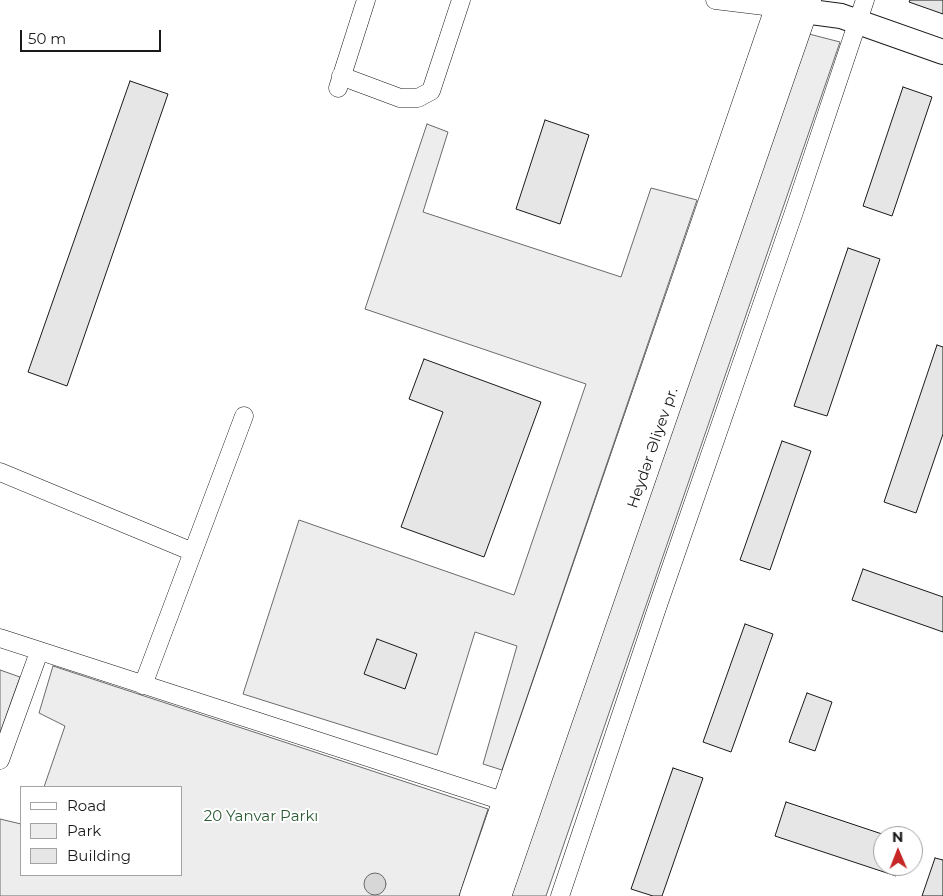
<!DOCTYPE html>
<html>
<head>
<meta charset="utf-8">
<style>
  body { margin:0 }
  #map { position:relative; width:943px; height:896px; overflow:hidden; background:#fff; font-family:Montserrat,sans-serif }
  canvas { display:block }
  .legend { position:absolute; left:20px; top:786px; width:162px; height:90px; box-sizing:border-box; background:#fff; border:1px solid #a3a3a3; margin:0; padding:6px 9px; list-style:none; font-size:15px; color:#1a1a1a }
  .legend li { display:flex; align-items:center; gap:10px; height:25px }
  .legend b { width:25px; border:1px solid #a3a3a3 }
  .north { position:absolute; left:873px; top:826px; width:50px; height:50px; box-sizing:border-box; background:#fff; border:1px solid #a3a3a3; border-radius:50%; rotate:359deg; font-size:14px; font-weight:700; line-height:20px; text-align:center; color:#1a1a1a }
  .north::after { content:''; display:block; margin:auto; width:18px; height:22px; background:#c62828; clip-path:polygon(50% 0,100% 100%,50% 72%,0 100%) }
  .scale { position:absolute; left:20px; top:30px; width:141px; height:22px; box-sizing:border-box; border:2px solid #1a1a1a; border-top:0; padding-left:6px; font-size:15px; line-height:18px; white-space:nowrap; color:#1a1a1a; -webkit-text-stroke:4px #fff; paint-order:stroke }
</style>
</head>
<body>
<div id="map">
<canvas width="943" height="896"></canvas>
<ul class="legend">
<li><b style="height:6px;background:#fff"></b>Road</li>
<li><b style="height:14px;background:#ededed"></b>Park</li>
<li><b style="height:14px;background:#e6e6e6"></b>Building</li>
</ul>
<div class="north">N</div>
<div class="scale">50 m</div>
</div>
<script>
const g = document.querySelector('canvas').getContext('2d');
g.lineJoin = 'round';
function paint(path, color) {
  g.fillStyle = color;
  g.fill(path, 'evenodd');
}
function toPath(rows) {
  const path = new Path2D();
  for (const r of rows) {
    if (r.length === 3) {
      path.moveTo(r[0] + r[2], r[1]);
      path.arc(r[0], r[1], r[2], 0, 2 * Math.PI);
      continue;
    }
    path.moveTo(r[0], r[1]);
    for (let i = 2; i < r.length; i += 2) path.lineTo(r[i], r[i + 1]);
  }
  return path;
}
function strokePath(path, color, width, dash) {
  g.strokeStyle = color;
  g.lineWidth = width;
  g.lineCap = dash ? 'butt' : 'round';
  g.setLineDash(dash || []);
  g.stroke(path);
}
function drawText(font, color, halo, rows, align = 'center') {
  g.font = font + ' Montserrat,sans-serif';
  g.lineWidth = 4;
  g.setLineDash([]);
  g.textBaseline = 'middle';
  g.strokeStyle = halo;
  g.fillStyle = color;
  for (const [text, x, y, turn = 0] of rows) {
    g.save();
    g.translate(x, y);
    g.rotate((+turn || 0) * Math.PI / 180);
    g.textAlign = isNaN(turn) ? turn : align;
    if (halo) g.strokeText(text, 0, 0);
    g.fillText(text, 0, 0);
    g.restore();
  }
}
const green = toPath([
  [809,34,840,42,546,896,510,896,809,34],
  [427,124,448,132,423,212,621,277,651,188,697,200,502,770,483,764,517,646,475,632,437,755,243,694,299,520,514,595,586,384,365,309,427,124],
  [53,666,488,809,459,896,0,896,0,819,21,824,21,875,181,875,181,787,44,787,65,726,39,713,53,666],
  [0,670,20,677,0,733,0,670]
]);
paint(green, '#ededed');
strokePath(green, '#6a6a6a', 1);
const water = toPath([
  [375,884,11]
]);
paint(water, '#d7d7d7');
strokePath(water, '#6a6a6a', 1);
const building = toPath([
  [910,0,943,0,943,14,909,2,910,0],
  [130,81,168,94,67,386,28,372,130,81],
  [903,87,932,97,892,216,863,206,903,87],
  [545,120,589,135,560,224,516,209,545,120],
  [848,248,880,259,827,416,794,406,848,248],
  [937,345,943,347,943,434,916,513,884,502,937,345],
  [424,359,541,402,484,557,401,527,443,412,409,399,424,359],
  [782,441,811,451,770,570,740,560,782,441],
  [863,569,943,597,943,632,852,600,863,569],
  [745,624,773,634,731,752,703,742,745,624],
  [377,639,417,654,405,689,364,674,377,639],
  [807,693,832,702,815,751,789,742,807,693],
  [673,768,703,778,662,896,653,896,631,889,673,768],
  [786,802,888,836,883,836,883,866,900,866,896,876,775,836,786,802],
  [935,858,943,860,943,896,922,896,935,858]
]);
paint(building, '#e6e6e6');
strokePath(building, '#1a1a1a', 1);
const street = toPath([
  [715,0,789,9],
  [341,76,400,98,418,98,431,91,461,0],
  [338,88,366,0],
  [0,472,193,552],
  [0,638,506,802],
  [143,685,244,416],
  [0,760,39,652],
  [560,896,657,608,794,212,865,0]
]);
const secondary = toPath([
  [804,11,841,16,943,52]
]);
const primary = toPath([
  [474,896,782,0],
  [497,896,807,0]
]);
strokePath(street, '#1a1a1a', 19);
strokePath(secondary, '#1a1a1a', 26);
strokePath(primary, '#1a1a1a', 29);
strokePath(street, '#fff', 18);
strokePath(secondary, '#fff', 24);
strokePath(primary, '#fff', 28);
drawText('15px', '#1a1a1a', '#fff', [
  ["Heydər Əliyev pr.",653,448,-71]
]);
drawText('15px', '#2b5a34', '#fff', [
  ["20 Yanvar Parkı",261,817]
]);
</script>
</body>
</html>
